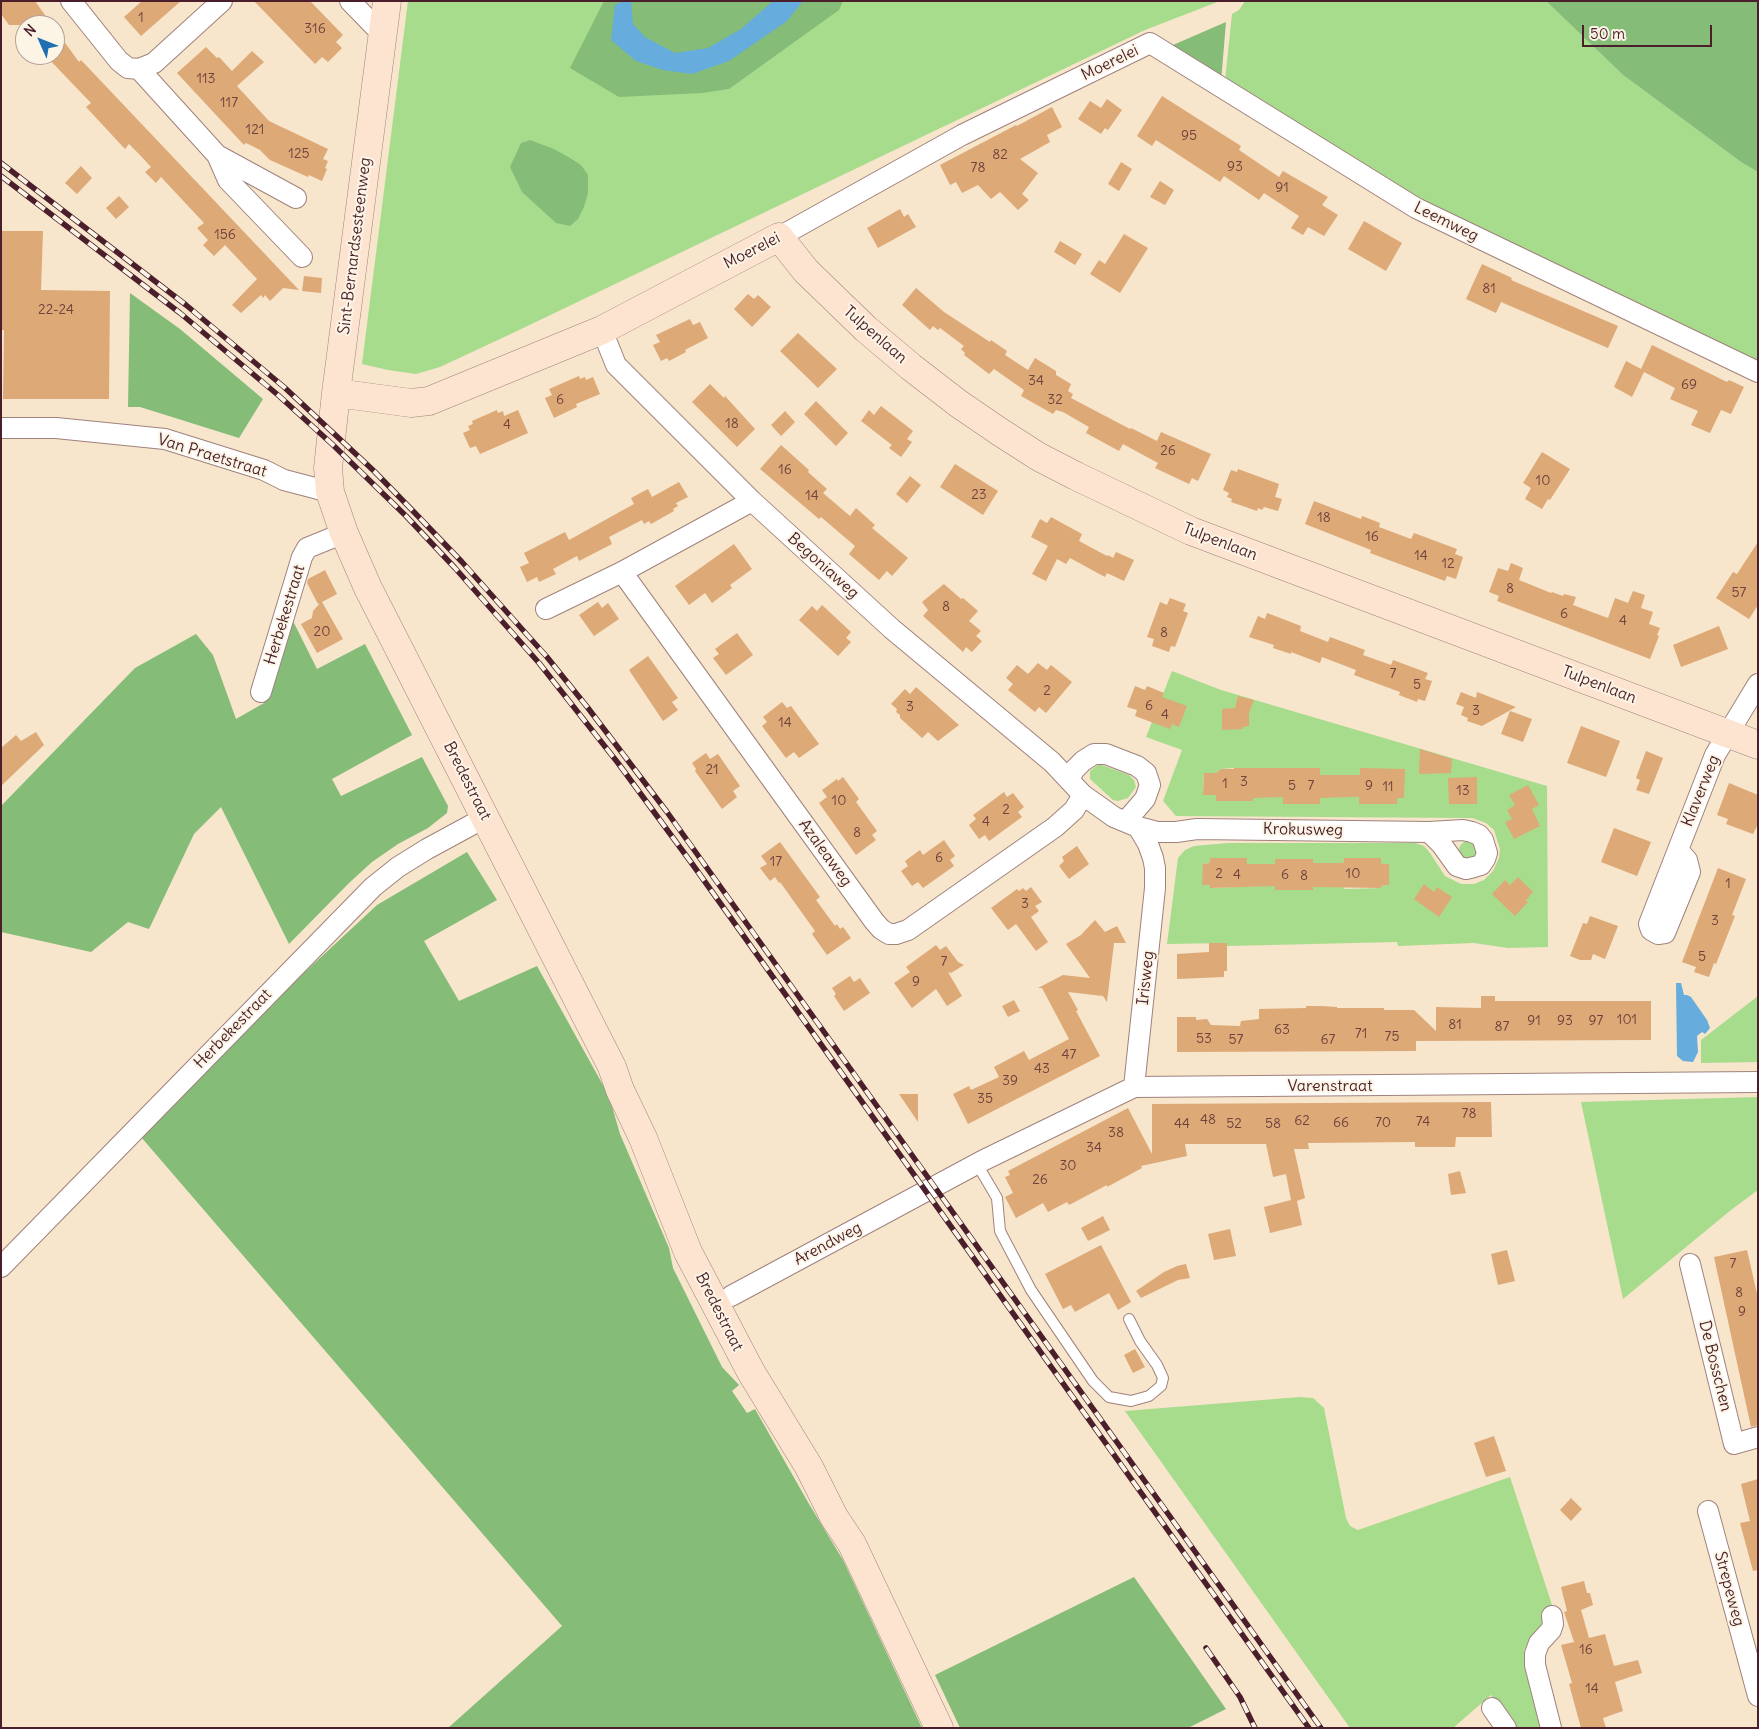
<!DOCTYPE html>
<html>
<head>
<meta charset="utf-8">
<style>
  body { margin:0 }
  #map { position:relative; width:1759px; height:1729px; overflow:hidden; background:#f7e5cc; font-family:Delius,sans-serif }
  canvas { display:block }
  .frame { position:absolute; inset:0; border:2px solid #4a1f2b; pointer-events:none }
  .north { position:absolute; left:15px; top:15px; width:50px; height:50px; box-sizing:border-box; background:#fcf5e5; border:1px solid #b59f9b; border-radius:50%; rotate:314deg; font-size:14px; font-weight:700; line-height:20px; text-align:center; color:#4a1f2b }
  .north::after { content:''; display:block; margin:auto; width:18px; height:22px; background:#1f6fb2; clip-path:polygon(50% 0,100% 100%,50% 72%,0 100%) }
  .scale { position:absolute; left:1582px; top:25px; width:130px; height:22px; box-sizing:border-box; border:2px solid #4a1f2b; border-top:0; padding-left:6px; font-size:15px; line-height:18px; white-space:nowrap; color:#4a1f2b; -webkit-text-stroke:4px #fcf5e5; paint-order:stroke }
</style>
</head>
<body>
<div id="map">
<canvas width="1759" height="1729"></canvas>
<div class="frame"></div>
<div class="north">N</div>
<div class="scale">50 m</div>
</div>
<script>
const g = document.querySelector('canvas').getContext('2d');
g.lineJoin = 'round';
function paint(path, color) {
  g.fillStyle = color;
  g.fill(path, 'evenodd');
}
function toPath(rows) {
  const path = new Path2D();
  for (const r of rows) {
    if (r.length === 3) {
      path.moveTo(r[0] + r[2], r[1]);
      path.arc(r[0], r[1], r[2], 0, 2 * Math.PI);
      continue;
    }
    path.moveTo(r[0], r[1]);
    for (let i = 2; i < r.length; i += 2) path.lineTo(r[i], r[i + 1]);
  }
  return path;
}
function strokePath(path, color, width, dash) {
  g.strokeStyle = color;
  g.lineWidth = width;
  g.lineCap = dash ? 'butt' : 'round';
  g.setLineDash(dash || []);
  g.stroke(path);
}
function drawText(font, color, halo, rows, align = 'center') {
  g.font = font + ' Delius,sans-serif';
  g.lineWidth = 4;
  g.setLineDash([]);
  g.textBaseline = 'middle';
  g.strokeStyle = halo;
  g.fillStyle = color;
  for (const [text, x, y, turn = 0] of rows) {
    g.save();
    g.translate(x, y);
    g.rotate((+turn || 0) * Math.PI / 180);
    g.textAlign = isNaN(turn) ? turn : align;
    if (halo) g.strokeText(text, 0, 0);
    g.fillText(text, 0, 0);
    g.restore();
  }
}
paint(toPath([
  [408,1,1220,1,1145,30,517,331,440,367,416,374,388,370,362,364],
  [1245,1,1546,1,1623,75,1741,162,1758,172,1758,372,1416,208,1224,90,1232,14,1239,10],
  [1172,671,1221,690,1547,786,1548,947,1508,948,1474,943,1398,946,1397,942,1227,946,1227,943,1167,944,1178,858,1185,850,1194,846,1228,843,1415,843,1424,846,1430,853,1445,876,1461,884,1474,884,1484,880,1493,871,1499,858,1500,849,1494,830,1486,823,1472,818,1176,816,1163,801,1182,750,1146,737],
  [1234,768,1260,768,1260,795,1253,795,1253,801,1216,801,1216,795,1203,795,1204,773,1216,773,1221,769],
  [1360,769,1396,769,1404,798,1397,798,1396,804,1360,804,1359,797,1352,797,1352,775,1360,775],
  [1320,775,1327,775,1320,798,1319,804,1283,803,1283,797],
  [1210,858,1247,858,1247,864,1262,864,1261,886,1211,888,1210,885,1203,885,1203,864,1210,863],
  [1344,858,1381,858,1381,864,1389,864,1389,885,1381,886,1381,888,1344,889,1335,863,1343,863],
  [1275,859,1313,859,1313,865,1275,886,1267,864,1275,864],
  [1099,764,1129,775,1134,780,1136,787,1128,798,1118,801,1113,800,1090,779,1090,771],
  [1468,850,9],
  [1758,996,1758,1062,1701,1063,1701,1040],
  [1758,1097,1758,1190,1731,1210,1623,1299,1581,1102],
  [1300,1397,1313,1398,1324,1408,1346,1518,1350,1526,1358,1530,1510,1477,1556,1617,1548,1629,1524,1650,1544,1728,1515,1728,1491,1695,1453,1728,1350,1728,1125,1411]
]), '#a7dc8d');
paint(toPath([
  [604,1,843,1,839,10,729,89,702,93,619,97,570,68],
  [1546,1,1758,1,1758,172,1741,162,1623,75],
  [1226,22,1221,82,1166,48],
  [530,140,554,149,570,158,581,165,588,175,588,193,584,207,578,219,570,226,556,223,522,192,510,167,521,143],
  [130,293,180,329,263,399,239,438,140,407,128,407],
  [293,621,317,669,365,644,412,735,332,779,341,796,422,757,448,806,447,813,428,828,398,844,372,862,349,883,289,944,221,807,194,834,149,929,128,922,91,952,1,932,1,806,135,668,196,634,213,655,236,719,264,703],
  [467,852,497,900,424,941,459,1001,537,966,609,1096,620,1134,669,1248,673,1268,722,1367,739,1385,732,1391,747,1413,755,1409,809,1504,843,1560,922,1728,448,1728,562,1626,135,1130,377,905],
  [1134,1577,1226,1709,1188,1728,960,1728,935,1675]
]), '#85bc78');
paint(toPath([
  [624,1,631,1,633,24,645,37,675,53,708,48,741,29,773,1,803,1,787,21,729,61,692,74,663,70,636,61,611,40,615,5],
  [1676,983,1681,983,1684,995,1687,995,1691,997,1707,1020,1710,1028,1705,1034,1702,1032,1697,1036,1698,1052,1693,1062,1683,1061,1677,1056]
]), '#66acdc');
paint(toPath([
  [1,1,35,1,52,25,9,25,1,14],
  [142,1,181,1,141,36,124,17],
  [254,1,310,1,343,35,336,42,342,48,328,62,322,57,315,64],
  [55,29,79,62,81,60,299,290,283,288,270,301,265,295,263,298,261,295,241,313,232,305,257,279,225,245,214,256,203,245,208,240,197,228,204,223,161,177,156,183,145,172,151,167,140,155,129,144,125,149,86,107,91,103,45,55,55,55],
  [206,47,217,58,219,57,232,71,252,51,264,62,237,86,269,121,328,149,323,159,328,161,325,168,327,169,322,181,309,175,308,177,270,160,260,150,246,143,244,145,177,73],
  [1162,96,1241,146,1239,150,1279,177,1283,171,1328,197,1322,205,1338,215,1324,236,1308,227,1303,235,1291,228,1299,216,1264,193,1259,200,1224,176,1220,182,1156,140,1152,146,1137,136],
  [1107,99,1122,110,1108,130,1105,128,1101,134,1078,119,1090,101,1101,108],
  [1052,107,1062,127,1047,135,1050,142,1020,159,1038,173,1022,194,1029,200,1018,210,1000,192,991,199,978,185,962,193,956,182,950,185,940,165,1016,125,1017,126],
  [1121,162,1132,169,1119,191,1108,184],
  [81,166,92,178,77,194,65,183],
  [1160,181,1174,190,1165,205,1150,197],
  [119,196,129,207,116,219,106,208],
  [900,209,904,217,908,214,916,227,878,248,867,228],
  [1364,221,1402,243,1386,271,1348,249],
  [1,231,43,231,41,290,110,291,109,399,3,399,4,330,1,330],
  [1124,234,1148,248,1120,293,1090,274,1099,260,1105,264],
  [1060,241,1082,254,1075,265,1054,252],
  [1482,264,1512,278,1511,280,1618,326,1608,348,1501,302,1496,313,1466,299],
  [304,276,322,278,321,293,302,291],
  [916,288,944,312,990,342,991,340,1007,351,1005,355,1028,370,1035,358,1056,371,1056,375,1071,384,1068,391,1073,394,1071,398,1130,429,1131,428,1157,441,1161,432,1211,454,1198,481,1192,478,1189,484,1155,468,1158,463,1123,444,1119,451,1086,433,1089,427,1063,412,1056,410,1053,414,1021,396,1024,390,994,369,989,374,964,355,965,353,961,349,964,346,940,328,938,330,933,326,930,330,902,305],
  [748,294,754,299,758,295,771,307,752,327,734,309],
  [690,319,693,325,700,322,708,338,685,350,686,352,669,361,667,358,661,361,653,345,660,342,656,335],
  [798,333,837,369,818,388,780,351],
  [1652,345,1727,382,1729,380,1744,387,1731,414,1721,410,1710,433,1691,425,1698,411,1670,399,1675,388,1644,372,1632,397,1614,387,1626,361,1641,369],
  [579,376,580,379,585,377,586,380,593,377,600,394,576,404,577,407,554,418,545,398,552,395,549,389],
  [710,384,724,398,725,396,755,429,737,447,692,402],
  [816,401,848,433,836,446,804,414],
  [881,406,913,431,907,439,912,442,901,457,889,448,892,445,861,421,869,410,874,415],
  [497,410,498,413,503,411,504,416,518,410,528,433,480,454,476,446,470,448,463,433,470,430,468,426,473,424,472,421],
  [785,411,795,422,781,436,771,425],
  [781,445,809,470,808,472,827,489,823,493,850,516,856,508,875,525,872,528,908,558,892,576,887,571,879,580,849,554,855,546,821,517,819,519,760,469],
  [1542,452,1570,469,1550,500,1548,499,1542,509,1525,499,1531,488,1523,483],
  [955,464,998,491,983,515,940,487],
  [1238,469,1279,484,1275,497,1282,499,1278,511,1264,507,1262,510,1258,508,1257,511,1231,502,1232,499,1227,497,1229,493,1223,490,1231,470,1237,472],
  [910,476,921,485,907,503,896,494],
  [679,482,688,497,676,503,678,506,673,509,674,511,651,524,649,521,644,524,642,520,609,537,612,544,579,561,577,556,553,569,556,574,539,582,537,577,527,582,520,567,529,563,524,553,565,532,569,540,634,504,631,498,648,489,652,497],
  [1314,501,1361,519,1362,516,1380,523,1379,527,1411,539,1414,533,1457,549,1455,554,1463,557,1456,579,1447,576,1445,581,1370,553,1371,550,1305,524],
  [1051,517,1082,534,1079,541,1107,556,1108,555,1113,558,1116,552,1134,560,1124,581,1107,573,1105,577,1070,558,1066,564,1057,559,1046,581,1032,574,1048,546,1031,537,1040,519,1047,523],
  [1758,542,1758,605,1749,619,1716,598,1733,572,1737,574],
  [734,544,752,569,730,585,732,588,712,603,705,593,689,605,675,586],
  [1511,563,1523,568,1519,580,1551,593,1552,592,1563,596,1564,594,1576,597,1573,605,1608,618,1615,598,1628,603,1633,591,1645,595,1641,608,1653,612,1649,624,1660,628,1657,635,1659,636,1650,659,1497,601,1499,596,1489,592,1498,568,1508,571],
  [325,570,337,594,322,602,343,639,317,653,301,624,312,618,313,611,320,603,318,604,307,583,308,579],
  [944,584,961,599,963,598,978,611,969,621,981,631,976,636,982,641,972,652,966,647,963,652,923,616,928,610,922,602],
  [1170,598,1186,604,1183,611,1188,613,1175,647,1171,646,1169,652,1152,646,1154,639,1147,637,1160,602,1167,605],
  [598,602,602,608,608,603,619,619,594,636,579,615],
  [822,605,851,632,846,638,851,642,838,656,799,620,812,606,817,611],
  [1267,613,1301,626,1300,631,1328,642,1330,637,1365,650,1363,655,1391,665,1393,660,1428,673,1425,679,1432,681,1425,701,1418,699,1417,702,1399,695,1400,692,1354,675,1356,670,1322,657,1320,663,1291,652,1291,654,1273,648,1274,645,1249,637,1258,616,1265,619],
  [1719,626,1728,649,1681,667,1673,645],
  [737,633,753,655,726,675,713,658,719,654,715,649],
  [648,656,678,698,672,702,678,710,663,721,629,670],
  [1038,663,1047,670,1051,665,1072,682,1046,713,1039,707,1035,712,1008,690,1013,684,1006,678,1017,665,1028,674],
  [1135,686,1145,690,1147,686,1164,693,1162,697,1187,706,1179,727,1172,724,1170,729,1135,716,1137,710,1127,707],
  [916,687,959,725,938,741,928,732,922,738,900,718,900,715,896,712,897,709,891,704,905,689,910,694],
  [1461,692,1476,698,1477,692,1516,707,1482,726,1467,721,1468,718,1461,715,1464,707,1456,704],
  [1238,696,1254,700,1249,713,1249,726,1243,727,1243,729,1222,730,1222,709,1235,708],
  [782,702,787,708,791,706,819,744,799,758,794,752,786,758,762,726,767,722,763,717],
  [1510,711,1532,719,1523,742,1501,734],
  [1581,726,1620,741,1606,777,1567,763],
  [36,732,44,745,1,786,1,748,16,735,21,741],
  [1420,749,1452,759,1451,773,1419,774],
  [1646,751,1663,758,1649,794,1636,790,1640,780,1636,778],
  [706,753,710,759,718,754,740,786,733,791,737,797,722,809,695,771,696,769,692,763],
  [1234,768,1320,768,1320,775,1360,775,1360,768,1405,769,1404,798,1397,798,1397,804,1359,804,1359,797,1352,797,1320,798,1320,804,1283,804,1283,797,1253,798,1253,801,1216,801,1216,795,1203,795,1204,773,1216,773,1221,769,1234,769],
  [843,777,859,799,856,802,877,831,872,835,876,840,856,855,819,803,827,797,822,790,837,779,838,781],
  [1477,777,1477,804,1449,804,1448,778],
  [1729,783,1758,795,1758,824,1753,834,1726,824,1728,819,1717,815],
  [1528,785,1539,805,1532,809,1540,826,1514,839,1505,822,1512,819,1507,810,1515,805,1509,795],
  [1004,792,1007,797,1013,793,1024,807,1018,812,1022,817,989,841,985,835,979,839,969,825,976,819,973,815],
  [1614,828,1651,842,1637,876,1601,862],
  [944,840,955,856,950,860,954,866,923,888,918,882,912,886,901,871,908,866,905,861,920,850,923,855],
  [780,842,820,897,816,900,835,926,837,924,840,929,843,927,851,938,827,955,812,934,815,931,780,882,779,883,775,877,770,881,760,868,767,864,761,856],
  [1077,846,1089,864,1069,879,1059,866,1064,861,1062,857],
  [1210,858,1247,858,1247,864,1275,864,1275,859,1313,859,1313,863,1343,863,1344,858,1381,858,1381,864,1389,864,1389,885,1381,886,1381,888,1313,887,1313,890,1275,890,1275,886,1210,888,1210,885,1202,885,1203,864,1210,863],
  [1718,868,1746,879,1732,915,1735,916,1716,964,1714,963,1709,977,1694,972,1696,967,1682,962],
  [1518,877,1533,892,1526,900,1528,902,1515,916,1492,894,1505,880,1510,885],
  [1424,884,1434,892,1437,887,1452,897,1439,917,1414,899],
  [1031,887,1042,902,1035,906,1039,911,1031,917,1048,942,1036,951,1016,924,1008,930,991,908,1017,889,1019,891,1023,888,1026,891],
  [1590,916,1618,926,1605,959,1593,954,1591,960,1580,960,1570,956,1583,923,1587,924],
  [1095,920,1105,932,1117,926,1126,943,1114,943,1107,1002,1103,996,1068,992,1078,1010,1076,1011,1100,1056,968,1124,953,1094,969,1086,971,1090,999,1077,994,1067,1024,1051,1029,1060,1069,1039,1042,988,1038,988,1063,975,1090,978,1066,944,1081,935],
  [1209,943,1227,943,1227,971,1224,971,1224,977,1177,979,1177,954,1209,952],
  [936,945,940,950,946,946,958,962,964,965,951,973,948,972,962,996,947,1006,936,989,912,1008,894,983,910,972,906,967],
  [850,976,854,982,860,978,870,993,844,1011,834,996,836,994,832,988],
  [1481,996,1495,996,1495,1001,1651,1001,1651,1040,1416,1041,1416,1051,1177,1052,1177,1017,1196,1017,1196,1020,1207,1019,1211,1025,1240,1026,1241,1021,1259,1019,1259,1009,1306,1008,1306,1006,1321,1006,1337,1007,1337,1008,1384,1008,1384,1010,1414,1010,1436,1031,1436,1007,1481,1008],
  [1014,1000,1020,1011,1008,1017,1002,1006],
  [899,1094,918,1094,918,1122],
  [1491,1102,1492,1137,1456,1137,1455,1147,1415,1147,1415,1142,1308,1143,1309,1149,1294,1149,1305,1198,1297,1201,1302,1225,1270,1233,1264,1207,1291,1200,1286,1174,1273,1177,1266,1144,1185,1144,1187,1156,1141,1166,1142,1168,1107,1187,1107,1185,1069,1205,1067,1202,1048,1212,1043,1203,1016,1218,1005,1197,1013,1193,1005,1177,1010,1175,1008,1171,1128,1108,1152,1154,1152,1104],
  [1460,1171,1466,1193,1451,1195,1448,1174],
  [1103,1216,1110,1230,1088,1241,1081,1228],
  [1230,1229,1236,1256,1214,1260,1208,1234],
  [1101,1245,1131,1302,1118,1310,1109,1293,1075,1312,1071,1305,1063,1309,1045,1274],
  [1507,1250,1515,1281,1498,1285,1491,1254],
  [1747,1250,1758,1298,1758,1425,1751,1427,1714,1257],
  [1186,1264,1190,1278,1178,1280,1141,1298,1136,1291,1164,1272,1177,1266],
  [1135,1349,1145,1367,1133,1373,1124,1355],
  [1494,1436,1506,1471,1486,1477,1474,1443],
  [1758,1479,1758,1570,1753,1571,1740,1523,1750,1521,1741,1484],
  [1571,1498,1582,1509,1571,1521,1560,1510],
  [1584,1581,1587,1593,1590,1593,1593,1605,1581,1610,1589,1638,1605,1634,1614,1666,1638,1660,1642,1673,1615,1682,1623,1711,1603,1718,1606,1728,1581,1728,1569,1684,1572,1683,1561,1645,1574,1642,1564,1612,1567,1611,1561,1587]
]), '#dda977');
const lane = toPath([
  [977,1164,997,1198,1000,1231,1031,1290,1093,1381,1109,1397,1131,1401,1149,1396,1161,1386,1163,1378,1157,1365,1140,1341,1129,1319]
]);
const street = toPath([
  [71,1,119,61,128,68,139,69,154,63,222,1],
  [350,1,383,35],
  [139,69,217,155,296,198],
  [217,155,228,180,302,257],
  [779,237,962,135,1150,43,1416,208,1758,372],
  [602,330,616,365,752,501,892,629,1052,762,1083,795,1114,817,1138,827,1148,844,1153,858,1155,868,1155,888,1134,1087],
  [1,428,56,428,165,439,264,470,284,480,330,492],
  [622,572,874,921,881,929,889,934,896,934,908,930,1055,827,1074,810,1083,795],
  [546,609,622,572,752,501],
  [261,692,302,557,307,548,344,533],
  [1069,780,1074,770,1083,761,1094,754,1106,754,1137,766,1146,773,1150,785,1145,799,1126,821],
  [1138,827,1157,832,1176,832,1197,829,1429,832,1463,830,1472,832,1479,835,1483,840,1487,853,1485,859,1481,865,1474,867,1466,869,1457,866,1442,845,1429,832],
  [1678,850,1687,860,1690,872,1665,933,1658,934,1651,930,1649,924,1715,755,1758,684],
  [1690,1264,1734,1444,1758,1437],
  [1,1267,373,887,398,867,427,849,486,817],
  [731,1296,982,1161,1134,1087,1758,1082],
  [1708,1511,1758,1696],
  [1492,1708,1506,1728],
  [1551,1728,1535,1665,1535,1654,1539,1643,1551,1630,1553,1624,1552,1616]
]);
const secondary = toPath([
  [387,1,336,393,328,468,330,492,344,533,368,588,612,1067,620,1090,643,1138,688,1252,751,1372,809,1467,834,1517,852,1544,939,1728],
  [336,393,411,403,429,401,602,330,779,237,806,271,866,329,911,367,959,404,1000,432,1039,457,1076,476,1191,531,1758,745]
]);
strokePath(lane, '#a0827c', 12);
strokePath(street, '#a0827c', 22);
strokePath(secondary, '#a0827c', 29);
strokePath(lane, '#fff', 10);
strokePath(street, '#fff', 20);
strokePath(secondary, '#fde4d1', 28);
const rail = toPath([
  [1,163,186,305,284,387,374,471,413,511,462,562,547,657,588,708,667,812,1321,1728],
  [1,176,180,313,278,395,332,444,406,516,455,568,539,663,618,763,693,865,1309,1728],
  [1206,1648,1240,1697,1255,1728]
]);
strokePath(rail, '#4a1f2b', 5.5);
strokePath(rail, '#fcf5e5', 4, [11]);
drawText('14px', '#6f423e', null, [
  ["1",141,18],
  ["316",315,29],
  ["113",206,79],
  ["117",229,103],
  ["121",255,130],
  ["95",1189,136],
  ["125",299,154],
  ["82",1000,155],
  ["93",1235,167],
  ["78",978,168],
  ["91",1282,188],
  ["156",225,235],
  ["81",1489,289],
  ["22-24",56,310],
  ["34",1036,381],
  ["69",1689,385],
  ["6",560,400],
  ["32",1055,400],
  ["18",732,424],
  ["4",507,425],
  ["26",1168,451],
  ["16",785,470],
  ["10",1543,481],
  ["23",979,495],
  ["14",812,496],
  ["18",1324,518],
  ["16",1372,537],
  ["14",1421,556],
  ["12",1448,564],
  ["8",1510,589],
  ["57",1739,593],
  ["8",946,607],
  ["6",1564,614],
  ["4",1623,621],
  ["20",322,632],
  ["8",1164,633],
  ["7",1393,674],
  ["5",1417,685],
  ["2",1047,691],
  ["6",1149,706],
  ["3",910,707],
  ["3",1476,711],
  ["4",1165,715],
  ["14",785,723],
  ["21",712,770],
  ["3",1244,782],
  ["1",1225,784],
  ["5",1292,786],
  ["7",1311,786],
  ["9",1369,786],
  ["11",1388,787],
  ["13",1463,791],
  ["10",839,801],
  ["2",1006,810],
  ["4",986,822],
  ["8",857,833],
  ["6",939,858],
  ["17",776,862],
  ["2",1219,874],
  ["10",1353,874],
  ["4",1237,875],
  ["6",1285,875],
  ["8",1304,876],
  ["1",1728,884],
  ["3",1025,904],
  ["3",1715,921],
  ["5",1702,957],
  ["7",944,962],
  ["9",916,982],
  ["101",1627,1020],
  ["91",1534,1021],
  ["93",1565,1021],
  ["97",1596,1021],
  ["81",1455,1025],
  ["87",1502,1027],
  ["63",1282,1030],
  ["71",1361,1034],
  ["75",1392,1037],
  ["53",1204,1039],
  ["57",1236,1040],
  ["67",1328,1040],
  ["47",1069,1055],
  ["43",1042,1069],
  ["39",1010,1081],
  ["35",985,1099],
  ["78",1469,1114],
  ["48",1208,1120],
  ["62",1302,1121],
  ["74",1423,1122],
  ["66",1341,1123],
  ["70",1383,1123],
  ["44",1182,1124],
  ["52",1234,1124],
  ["58",1273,1124],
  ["38",1116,1133],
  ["34",1094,1148],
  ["30",1068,1166],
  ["26",1040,1180],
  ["7",1733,1264],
  ["8",1739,1293],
  ["9",1742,1312],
  ["16",1586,1650],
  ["14",1592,1689]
]);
drawText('16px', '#4a1f2b', '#fcf5e5', [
  ["Moerelei",1110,63,-26],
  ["Leemweg",1446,222,26],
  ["Sint-Bernardsesteenweg",355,246,-83],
  ["Moerelei",752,251,-27],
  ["Tulpenlaan",875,335,41],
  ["Van Praetstraat",212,456,17],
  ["Tulpenlaan",1220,542,21],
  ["Begoniaweg",823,566,42],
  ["Herbekestraat",285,615,-73],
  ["Tulpenlaan",1599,685,21],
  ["Bredestraat",467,781,63],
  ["Klaverweg",1701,791,-68],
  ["Krokusweg",1303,830,1],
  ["Azaleaweg",825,853,54],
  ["Irisweg",1146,978,-84],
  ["Herbekestraat",233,1029,-46],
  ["Varenstraat",1330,1086],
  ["Arendweg",828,1244,-28],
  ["Bredestraat",719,1312,63],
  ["De Bosschen",1715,1366,76],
  ["Strepeweg",1729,1589,75]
]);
</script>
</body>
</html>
